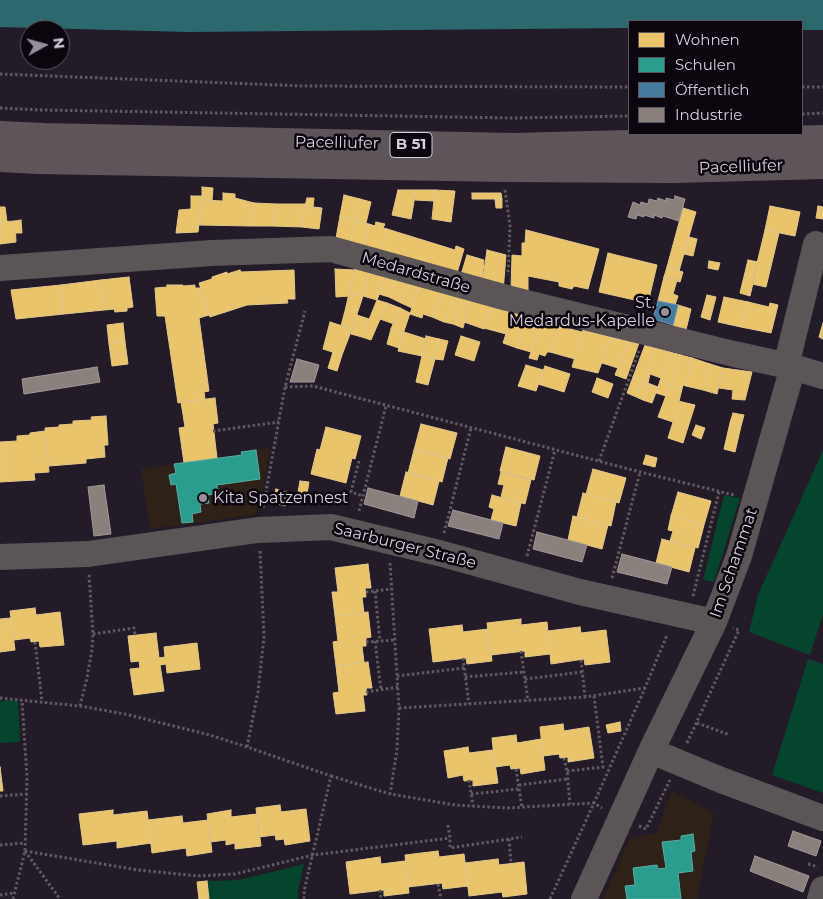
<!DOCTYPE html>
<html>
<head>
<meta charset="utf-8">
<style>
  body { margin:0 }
  #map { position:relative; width:823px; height:899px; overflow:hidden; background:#241b28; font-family:Montserrat,sans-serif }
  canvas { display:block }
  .legend { position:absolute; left:628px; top:20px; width:175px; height:115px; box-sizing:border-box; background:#0b050e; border:1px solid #5c5560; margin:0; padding:6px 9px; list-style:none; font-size:15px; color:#d6cddc }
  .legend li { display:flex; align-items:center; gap:10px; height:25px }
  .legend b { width:25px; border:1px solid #5c5560 }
  .north { position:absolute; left:20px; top:20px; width:50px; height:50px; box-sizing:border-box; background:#0b050e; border:1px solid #5c5560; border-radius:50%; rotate:83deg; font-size:14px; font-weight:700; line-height:20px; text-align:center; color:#d6cddc }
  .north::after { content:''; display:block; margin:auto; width:18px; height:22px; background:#988f9d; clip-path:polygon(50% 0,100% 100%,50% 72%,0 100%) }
</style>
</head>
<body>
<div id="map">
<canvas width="823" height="899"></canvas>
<ul class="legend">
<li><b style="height:14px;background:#e9c46a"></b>Wohnen</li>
<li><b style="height:14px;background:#2a9d8f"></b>Schulen</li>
<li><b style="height:14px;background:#457b9d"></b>Öffentlich</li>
<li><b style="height:14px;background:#8a817c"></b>Industrie</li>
</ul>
<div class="north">N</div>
</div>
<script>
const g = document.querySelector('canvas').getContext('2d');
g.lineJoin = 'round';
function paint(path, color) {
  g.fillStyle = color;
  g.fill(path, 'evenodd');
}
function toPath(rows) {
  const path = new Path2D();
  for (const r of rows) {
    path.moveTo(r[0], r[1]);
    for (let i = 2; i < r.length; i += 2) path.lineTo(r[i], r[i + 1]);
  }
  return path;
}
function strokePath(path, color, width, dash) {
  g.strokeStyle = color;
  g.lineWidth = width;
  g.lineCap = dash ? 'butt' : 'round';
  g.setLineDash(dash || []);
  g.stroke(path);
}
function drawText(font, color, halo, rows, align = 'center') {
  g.font = font + ' Montserrat,sans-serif';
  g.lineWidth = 5;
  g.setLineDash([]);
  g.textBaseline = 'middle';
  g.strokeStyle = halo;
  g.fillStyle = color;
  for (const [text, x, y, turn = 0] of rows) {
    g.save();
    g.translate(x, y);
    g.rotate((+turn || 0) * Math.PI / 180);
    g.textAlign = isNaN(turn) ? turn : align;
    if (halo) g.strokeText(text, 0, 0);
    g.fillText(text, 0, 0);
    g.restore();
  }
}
paint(toPath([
  [270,448,259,508,256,513,253,515,150,529,141,469,242,455,241,452],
  [672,791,714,813,697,899,603,899,630,838,656,833]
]), '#2e2118');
paint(toPath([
  [823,450,823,614,810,655,749,632,758,595],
  [724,495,740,498,714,582,703,580],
  [808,659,823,664,823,793,772,775],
  [18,700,20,742,0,743,0,701],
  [304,864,298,891,298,899,209,899,207,881,239,880]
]), '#05442d');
paint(toPath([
  [0,0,823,0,823,30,802,30,802,21,629,21,629,28,188,32,0,27]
]), '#2b696e');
const homes = toPath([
  [202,187,213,188,212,201,202,200,202,187],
  [398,190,416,190,411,219,392,215,398,190],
  [416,190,435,190,434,201,415,200,416,190],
  [435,190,455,191,451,222,432,219,435,190],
  [223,193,235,194,235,198,254,203,250,226,199,225,202,200,223,201,223,193],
  [472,193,501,193,502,199,472,199,472,193],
  [344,195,360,199,356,221,340,216,344,195],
  [191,196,202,196,198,232,176,233,179,210,191,209,191,196],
  [307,198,314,198,313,207,305,206,307,198],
  [360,199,371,202,366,223,356,221,360,199],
  [495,199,502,199,502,208,496,208,495,199],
  [254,203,276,204,272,226,250,226,254,203],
  [276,204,305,204,302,227,272,226,276,204],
  [305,206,322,208,319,229,302,227,305,206],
  [770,206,800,212,795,236,765,230,770,206],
  [818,206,823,207,823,219,816,218,818,206],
  [0,207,5,207,7,222,0,222,0,207],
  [683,208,696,212,679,271,667,267,683,208],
  [340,216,356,221,350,241,336,238,340,216],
  [21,220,22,233,16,233,15,221,21,220],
  [15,221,16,242,0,244,0,222,15,221],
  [356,221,369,224,364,246,350,241,356,221],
  [376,222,385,224,383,228,387,229,382,251,364,246,369,224,375,226,376,222],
  [387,229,455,250,456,246,464,249,457,273,382,251,387,229],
  [526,230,599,249,588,289,574,286,572,289,559,286,559,282,528,276,528,294,511,289,512,255,522,256,522,243,525,243,526,230],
  [765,230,779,233,766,287,752,284,765,230],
  [689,237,697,239,693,256,684,254,689,237],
  [487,250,506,255,503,292,482,285,487,250],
  [608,253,657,265,648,303,599,292,608,253],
  [467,255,484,260,482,285,460,278,467,255],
  [748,260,758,262,750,296,740,293,748,260],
  [709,261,720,263,718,270,708,268,709,261],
  [356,264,370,269,363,296,349,293,356,264],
  [667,267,683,272,680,282,664,277,667,267],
  [335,269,354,270,349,296,336,297,335,269],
  [370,269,387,274,377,300,363,296,370,269],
  [240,270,241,272,294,270,295,299,287,299,288,303,247,305,210,317,199,283,212,279,212,277,227,272,227,274,240,270],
  [387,274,398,277,389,297,379,294,387,274],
  [129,277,133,307,127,308,127,311,115,312,114,309,104,310,101,280,129,277],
  [398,277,410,280,401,303,389,297,398,277],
  [664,277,677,280,673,294,678,296,675,305,658,301,664,277],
  [101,280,104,310,64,314,61,285,101,280],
  [410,280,420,284,412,308,401,303,410,280],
  [420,284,443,290,432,317,423,314,422,318,410,314,420,284],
  [61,285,64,314,16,319,11,290,61,285],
  [167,285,183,285,183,286,195,285,195,288,201,288,209,315,199,318,209,391,204,392,205,399,178,403,165,316,157,316,155,288,167,287,167,285],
  [443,290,455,293,444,322,432,317,443,290],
  [349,293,363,296,358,311,346,307,349,293],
  [455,293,463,296,453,324,444,322,455,293],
  [707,295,716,297,710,320,701,317,707,295],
  [463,296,471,298,463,328,453,324,463,296],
  [724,297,748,302,741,327,718,322,724,297],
  [471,298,491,305,484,329,464,322,471,298],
  [377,300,387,303,371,340,362,337,377,300],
  [748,302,769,307,770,303,778,305,771,333,741,327,748,302],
  [387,303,400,308,394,324,380,319,387,303],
  [491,305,513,312,506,334,484,328,491,305],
  [678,305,691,309,685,334,672,331,678,305],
  [346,307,358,311,352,329,341,326,346,307],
  [400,308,410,313,403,334,391,329,400,308],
  [513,312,527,316,517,348,503,343,513,312],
  [357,315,369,319,362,337,351,334,357,315],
  [527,316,542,321,531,352,517,348,527,316],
  [542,321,559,326,550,352,547,352,545,356,539,354,537,360,529,358,542,321],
  [330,322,352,329,342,355,323,349,330,322],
  [123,323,125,342,109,344,107,325,123,323],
  [823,323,823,339,819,337,823,323],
  [559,326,582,332,575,359,550,352,559,326],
  [391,329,403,334,399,348,387,344,391,329],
  [583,330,611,337,598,373,572,367,583,330],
  [404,332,426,339,422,356,398,351,404,332],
  [426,336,439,339,435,359,422,356,426,336],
  [461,336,480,342,474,361,455,355,461,336],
  [611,337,628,341,618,368,602,363,611,337],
  [439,339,448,341,443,360,435,359,439,339],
  [628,341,639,343,626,379,615,375,628,341],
  [125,342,128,364,112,366,109,344,125,342],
  [645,345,656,348,647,373,650,374,648,383,633,377,645,345],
  [656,348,670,352,661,378,647,373,656,348],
  [333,352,342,355,337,371,328,368,333,352],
  [670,352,681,355,670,385,660,381,670,352],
  [681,355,692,358,686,386,683,385,682,389,670,385,681,355],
  [422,356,435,359,428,385,416,382,422,356],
  [692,358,710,364,703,390,686,386,692,358],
  [710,364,723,368,717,394,703,390,710,364],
  [526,365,543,370,536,391,518,386,526,365],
  [545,366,570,374,564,392,538,384,545,366],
  [723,368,752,372,745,400,732,399,733,390,719,388,723,368],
  [633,377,645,382,642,389,638,388,634,396,627,393,633,377],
  [597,378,613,384,608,398,592,392,597,378],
  [660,381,670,385,666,396,656,393,660,381],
  [645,382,650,384,643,400,634,396,638,388,642,389,645,382],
  [650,384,658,387,652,403,643,400,650,384],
  [670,385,682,389,679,401,682,402,676,419,674,419,673,422,658,417,670,385],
  [215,398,218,423,213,424,217,458,184,463,179,428,185,427,181,402,215,398],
  [682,402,695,405,683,443,668,438,674,419,676,419,682,402],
  [733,413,744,415,741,426,730,423,733,413],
  [106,416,108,445,104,445,105,457,86,459,86,463,49,466,45,428,59,427,59,425,73,424,73,421,92,420,91,417,106,416],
  [730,423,741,426,735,452,724,449,730,423],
  [421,424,457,433,450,459,414,450,421,424],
  [696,425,705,428,701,439,692,435,696,425],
  [326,427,361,436,355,459,352,458,346,483,311,474,317,449,320,450,326,427],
  [45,431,49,472,34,473,35,480,0,482,0,442,17,441,17,436,30,435,30,433,45,431],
  [506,447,540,456,534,480,500,471,506,447],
  [414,450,448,458,442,482,408,473,414,450],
  [646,455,657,458,655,467,643,464,646,455],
  [593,469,626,478,619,503,586,494,593,469],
  [406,472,439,481,433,505,400,496,406,472],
  [501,472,531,480,525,504,501,497,504,485,498,484,501,472],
  [300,481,309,482,306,500,297,498,300,481],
  [276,489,289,493,285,506,272,502,276,489],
  [678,492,711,501,704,525,671,516,678,492],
  [583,493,616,502,611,526,577,517,583,493],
  [492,495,521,503,516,526,491,520,494,509,489,507,492,495],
  [573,516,608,525,602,549,568,540,573,516],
  [671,516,704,525,698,548,670,541,673,531,668,530,671,516],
  [662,539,695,548,689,572,656,563,662,539],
  [368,564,371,588,365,588,366,597,362,597,364,613,335,616,332,592,338,592,335,568,368,564],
  [35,608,36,615,60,612,64,645,40,647,39,641,31,642,30,638,14,640,10,611,35,608],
  [368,612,371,637,366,638,366,646,362,646,364,662,336,666,333,642,338,641,335,616,368,612],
  [11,618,15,650,0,652,0,619,11,618],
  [521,619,521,625,547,622,550,654,525,657,525,651,491,655,487,623,521,619],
  [462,625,463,632,488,629,492,661,467,664,466,658,433,662,429,629,462,625],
  [580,627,581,633,606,630,610,662,585,665,584,659,551,664,548,631,580,627],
  [156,633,159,658,165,657,164,647,197,643,200,669,167,673,166,664,160,665,164,691,134,695,130,669,140,668,139,661,131,662,128,636,156,633],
  [368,662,372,688,366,688,367,695,363,695,365,711,336,714,333,693,339,692,336,666,368,662],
  [620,722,621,731,608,733,606,725,620,722],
  [563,724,564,731,589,727,594,758,568,762,568,757,560,758,559,754,543,756,540,727,563,724],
  [516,735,517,743,541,739,545,770,521,774,520,768,511,769,510,765,495,767,492,738,516,735],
  [468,747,469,753,493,750,498,783,473,786,473,780,464,781,463,775,448,778,444,751,468,747],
  [0,767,3,791,0,791,0,767],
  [280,805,281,812,306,809,310,841,285,845,284,839,276,840,275,835,259,837,256,808,280,805],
  [113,810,113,815,147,811,151,843,117,848,117,841,83,845,79,814,113,810],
  [231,810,231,817,257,814,261,846,235,849,235,843,226,845,226,840,210,842,207,814,231,810],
  [182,816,183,823,208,820,212,852,187,856,186,848,152,853,148,820,182,816],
  [438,851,439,857,464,854,468,886,443,889,442,883,408,887,405,855,438,851],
  [380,857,381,864,405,861,409,893,384,896,384,890,350,894,346,862,380,857],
  [498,859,499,865,524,862,527,894,503,897,502,892,469,896,465,863,498,859],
  [207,881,209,899,199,899,197,882,207,881]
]);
paint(homes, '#e9c46a');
strokePath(homes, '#e3c78c', 1);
const schools = toPath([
  [256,450,260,479,217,485,218,493,208,495,209,503,200,504,201,512,192,514,193,522,182,523,176,484,171,485,169,475,176,473,174,464,242,455,241,452,256,450],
  [693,834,695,851,691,852,693,871,678,873,681,899,627,899,625,886,635,885,633,868,657,865,658,869,666,868,662,842,681,840,681,836,693,834]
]);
paint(schools, '#2a9d8f');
strokePath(schools, '#5eaba6', 1);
const public = toPath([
  [658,301,678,305,673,325,653,319,658,301]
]);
paint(public, '#457b9d');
strokePath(public, '#7094b0', 1);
const industry = toPath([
  [675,196,685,199,679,221,663,216,662,218,654,215,654,218,644,215,644,217,637,215,636,219,628,217,633,202,640,205,641,202,648,204,649,199,657,201,658,198,666,201,666,198,674,200,675,196],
  [297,359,319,365,314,382,290,382,297,359],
  [97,367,100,382,24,394,22,379,97,367],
  [104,485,111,534,94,536,88,487,104,485],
  [368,488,418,501,414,518,364,504,368,488],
  [453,510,503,523,499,539,448,526,453,510],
  [537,532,587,545,582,562,533,549,537,532],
  [622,554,672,567,667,584,617,572,622,554],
  [793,831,821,841,816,856,788,846,793,831],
  [755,856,809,876,803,892,750,871,755,856]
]);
paint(industry, '#8a817c');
strokePath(industry, '#a19899', 1);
strokePath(toPath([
  [0,74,304,86,629,87],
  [802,87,823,87],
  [0,108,42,110,513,118,629,116],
  [802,114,823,113],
  [505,190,510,226,508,275],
  [285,387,313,386,640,472,734,495],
  [213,431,279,422],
  [359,461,351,492,363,496],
  [599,461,639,351],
  [263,508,285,387,305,311],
  [359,511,386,406],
  [444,533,471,428],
  [260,551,264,636,258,692,247,747,331,776,304,891,304,899],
  [527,556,555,450],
  [390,563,399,708,397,750,390,794],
  [612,578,640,472],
  [375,591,380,641],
  [366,592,391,589],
  [693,596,719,492],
  [93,634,134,628,135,635],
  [375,641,381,690],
  [35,642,42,701],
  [366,642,395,640],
  [521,651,528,701],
  [463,658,469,704],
  [581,660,585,697],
  [397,676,464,668],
  [465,677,524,672],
  [525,679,582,672],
  [366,692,398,687],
  [594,696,603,767],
  [0,698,80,706,125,714,210,735,247,747],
  [80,706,87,678,92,650,93,634,89,574],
  [399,708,585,697,645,688],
  [697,723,730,735],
  [687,743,739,630,733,628],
  [564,758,567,771,570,804],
  [516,769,522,808],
  [567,771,604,767],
  [331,776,390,794,455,805,507,808,594,803,602,808],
  [469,780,473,806],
  [519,785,568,779],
  [471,794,519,789],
  [0,796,27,794],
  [448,825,450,838,450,848,522,837],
  [639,826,646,829,670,780],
  [509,839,511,863],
  [0,845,25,843],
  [25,851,138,870,197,876,235,874,313,855,450,838],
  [25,851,60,899],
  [808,864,818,867],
  [438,884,441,899],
  [380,890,381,899],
  [0,895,14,893],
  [13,899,25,851,27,777,22,700],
  [550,899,594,803,645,688,667,635]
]), '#605a5f', 3, [2.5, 2.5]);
strokePath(toPath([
  [0,268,212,253,331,249,507,298,734,354,793,367,823,376],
  [786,366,816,244],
  [0,557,88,554,258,530,331,527,439,553,580,592,714,622],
  [651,751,721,780,823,818],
  [584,899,651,751,714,622,739,556,793,367],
  [820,899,823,889]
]), '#5b5558', 26);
strokePath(toPath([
  [0,135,44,137,513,147,823,139],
  [0,158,38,160,505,168,673,169,823,165]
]), '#5e555b', 28);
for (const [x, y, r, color] of [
  [665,312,5,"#988f9d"],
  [203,498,5,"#988f9d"]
]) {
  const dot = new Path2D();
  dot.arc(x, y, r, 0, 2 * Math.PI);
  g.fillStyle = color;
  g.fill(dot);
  strokePath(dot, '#0b050e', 2);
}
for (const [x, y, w] of [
  [411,145,42]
]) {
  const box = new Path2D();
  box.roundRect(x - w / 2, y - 12.5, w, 25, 4);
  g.fillStyle = '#0b050e';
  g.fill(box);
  strokePath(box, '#d6cddc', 1);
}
drawText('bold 15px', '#d6cddc', null, [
  ["B 51",411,145]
]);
drawText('16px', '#d6cddc', '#0b050e', [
  ["Pacelliufer",337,143,1],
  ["Pacelliufer",741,167,-2],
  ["Medardstraße",416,273,16],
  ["Saarburger Straße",405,546,14],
  ["Im Schammat",734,563,-71]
]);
drawText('16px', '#d6cddc', '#0b050e', [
  ["St.",655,303],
  ["Medardus-Kapelle",655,321],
  ["Kita Spatzennest",213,498,"left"]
], 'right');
</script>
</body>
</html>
